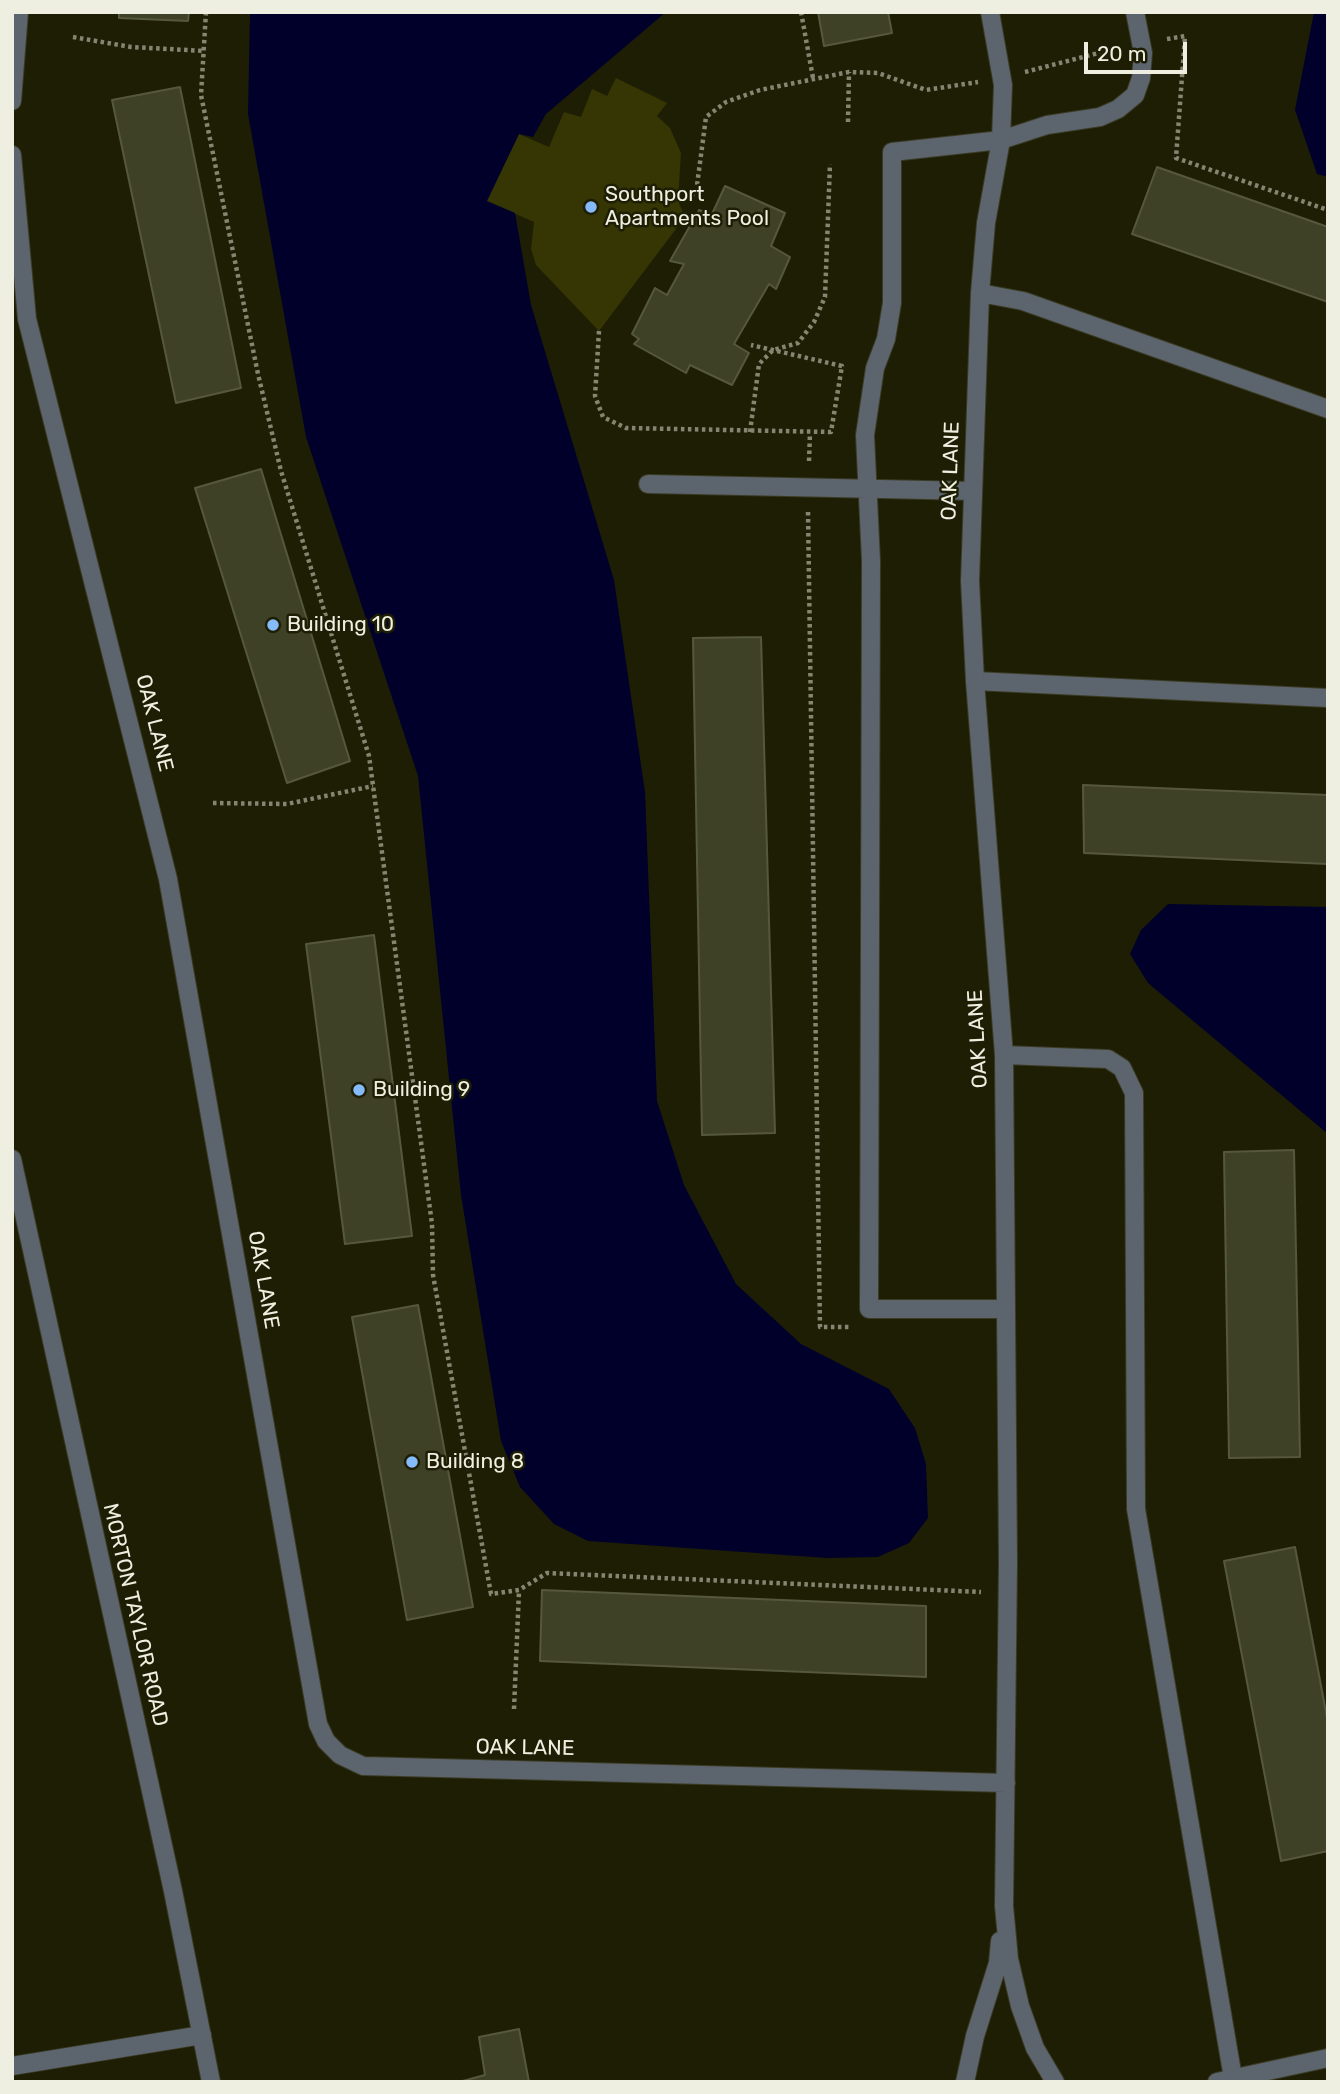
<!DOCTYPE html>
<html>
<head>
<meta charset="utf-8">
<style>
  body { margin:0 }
  #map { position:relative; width:1340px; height:2094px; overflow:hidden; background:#1e1e05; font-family:Rubik,sans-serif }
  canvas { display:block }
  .frame { position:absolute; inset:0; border:14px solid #eeefe0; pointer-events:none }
  .scale { position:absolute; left:1084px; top:42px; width:103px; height:32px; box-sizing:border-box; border:4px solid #eeefe0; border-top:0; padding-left:9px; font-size:21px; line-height:24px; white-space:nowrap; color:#eeefe0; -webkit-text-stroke:5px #1e1e05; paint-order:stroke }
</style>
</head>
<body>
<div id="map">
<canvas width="1340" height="2094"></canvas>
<div class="frame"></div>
<div class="scale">20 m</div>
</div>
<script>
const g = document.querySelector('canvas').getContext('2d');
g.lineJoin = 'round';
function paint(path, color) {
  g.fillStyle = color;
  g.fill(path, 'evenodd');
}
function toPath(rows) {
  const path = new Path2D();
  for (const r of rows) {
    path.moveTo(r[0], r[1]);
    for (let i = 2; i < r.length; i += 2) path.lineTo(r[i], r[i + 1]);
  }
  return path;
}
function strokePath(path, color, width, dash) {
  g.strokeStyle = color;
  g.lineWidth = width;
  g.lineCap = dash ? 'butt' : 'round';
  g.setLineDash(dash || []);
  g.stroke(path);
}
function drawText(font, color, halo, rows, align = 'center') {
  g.font = font + ' Rubik,sans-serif';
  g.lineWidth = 5;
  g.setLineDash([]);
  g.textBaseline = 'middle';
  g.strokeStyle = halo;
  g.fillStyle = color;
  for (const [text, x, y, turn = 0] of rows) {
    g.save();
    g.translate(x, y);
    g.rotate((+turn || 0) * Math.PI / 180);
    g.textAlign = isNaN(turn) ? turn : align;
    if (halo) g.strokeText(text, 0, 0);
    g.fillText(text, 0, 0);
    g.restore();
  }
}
paint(toPath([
  [616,78,667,103,657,116,670,128,681,153,678,201,685,217,599,331,536,265,531,249,534,222,486,201,519,134,549,147,564,112,581,117,592,89,607,96]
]), '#353603');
paint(toPath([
  [250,12,666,12,546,114,533,137,519,134,487,201,515,213,531,305,614,580,645,792,657,1101,684,1185,736,1284,801,1344,889,1389,915,1428,926,1464,928,1518,909,1543,878,1557,827,1558,588,1541,554,1524,520,1487,501,1441,461,1195,418,776,306,437,248,114],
  [1314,12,1328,12,1328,177,1317,174,1295,110],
  [1168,904,1328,907,1328,1134,1148,983,1130,954,1141,930]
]), '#00002b');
const building = toPath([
  [119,12,189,12,188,21,119,18,119,12],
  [818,12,888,12,892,33,824,46,818,12],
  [180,87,241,388,176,403,112,100,180,87],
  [1157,167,1328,227,1328,302,1132,234,1157,167],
  [725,186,785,213,771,246,790,257,776,289,769,284,734,344,749,353,732,385,690,365,686,373,634,344,639,339,632,334,655,288,667,295,684,264,670,261,699,210,712,214,725,186],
  [261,469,350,761,287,783,195,488,261,469],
  [761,637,775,1133,702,1135,693,638,761,637],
  [1083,785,1328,795,1328,864,1084,853,1083,785],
  [374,935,412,1236,345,1244,306,944,374,935],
  [1294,1150,1300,1457,1229,1458,1224,1152,1294,1150],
  [418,1305,473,1607,407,1620,352,1317,418,1305],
  [1295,1547,1328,1723,1328,1851,1281,1861,1224,1561,1295,1547],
  [542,1590,926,1606,926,1677,540,1661,542,1590],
  [519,2029,529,2082,459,2082,485,2075,479,2037,519,2029]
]);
paint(building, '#3f4127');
strokePath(building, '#56583d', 2);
const service = toPath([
  [1001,140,892,152,892,303,886,339,875,368,865,435,871,561,869,1309,1005,1309],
  [648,484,973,491],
  [975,681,1328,698],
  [1004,1055,1108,1059,1122,1068,1134,1093,1136,1509,1233,2078],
  [12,2066,202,2035]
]);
const minor = toPath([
  [990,12,1003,85,1001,140,986,223,980,293,970,581,975,681,1004,1055,1008,1563,1004,1906,1009,1959,1020,2006,1035,2048,1055,2082],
  [12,101,19,12],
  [1001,140,1047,125,1100,117,1118,109,1135,95,1141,78,1143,53,1135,12],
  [12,155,27,319,168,879,318,1724,326,1741,340,1755,363,1766,1006,1783],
  [980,293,1023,301,1328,409],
  [12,1159,173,1891,211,2082],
  [965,2082,975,2036,998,1963,1000,1941],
  [1217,2082,1328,2058]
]);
strokePath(service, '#3b3b24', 20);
strokePath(minor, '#3b3b24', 20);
strokePath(toPath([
  [206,12,201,95,258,374,281,471,369,756,432,1224,433,1275,491,1594,519,1590,547,1573,981,1592],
  [801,12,813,78],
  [73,37,131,47,205,51],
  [1167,39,1185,36,1176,158,1328,210],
  [1025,72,1114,49],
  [848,122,849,72],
  [678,201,696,193,706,117,726,102,760,90,849,72,878,73,926,90,978,82],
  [599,331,595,396,603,417,626,428,831,432,842,366,751,345],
  [750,432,759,364,773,350,798,343,814,322,825,297,830,164],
  [809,461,810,433],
  [808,512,820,1327,850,1327],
  [213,803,287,804,373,786],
  [514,1709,519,1591]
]), '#858672', 4.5, [3.5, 3.5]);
strokePath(service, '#5c646e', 18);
strokePath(minor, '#5c646e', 18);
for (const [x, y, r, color] of [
  [591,207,7,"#85bbfb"],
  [273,625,7,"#85bbfb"],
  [359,1090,7,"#85bbfb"],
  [412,1462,7,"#85bbfb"]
]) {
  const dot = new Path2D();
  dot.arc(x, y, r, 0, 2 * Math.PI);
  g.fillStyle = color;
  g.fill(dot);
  strokePath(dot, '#1e1e05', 2.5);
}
drawText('21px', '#eeefe0', '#1e1e05', [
  ["Southport",605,195],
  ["Apartments Pool",605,219],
  ["Building 10",287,625],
  ["Building 9",373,1090],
  ["Building 8",426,1462]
], 'left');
drawText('21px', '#eeefe0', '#1e1e05', [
  ["OAK LANE",951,471,-88],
  ["OAK LANE",154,723,76],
  ["OAK LANE",978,1039,-93],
  ["OAK LANE",263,1280,80],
  ["MORTON TAYLOR ROAD",135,1615,77],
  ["OAK LANE",525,1748,1]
]);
</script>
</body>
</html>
